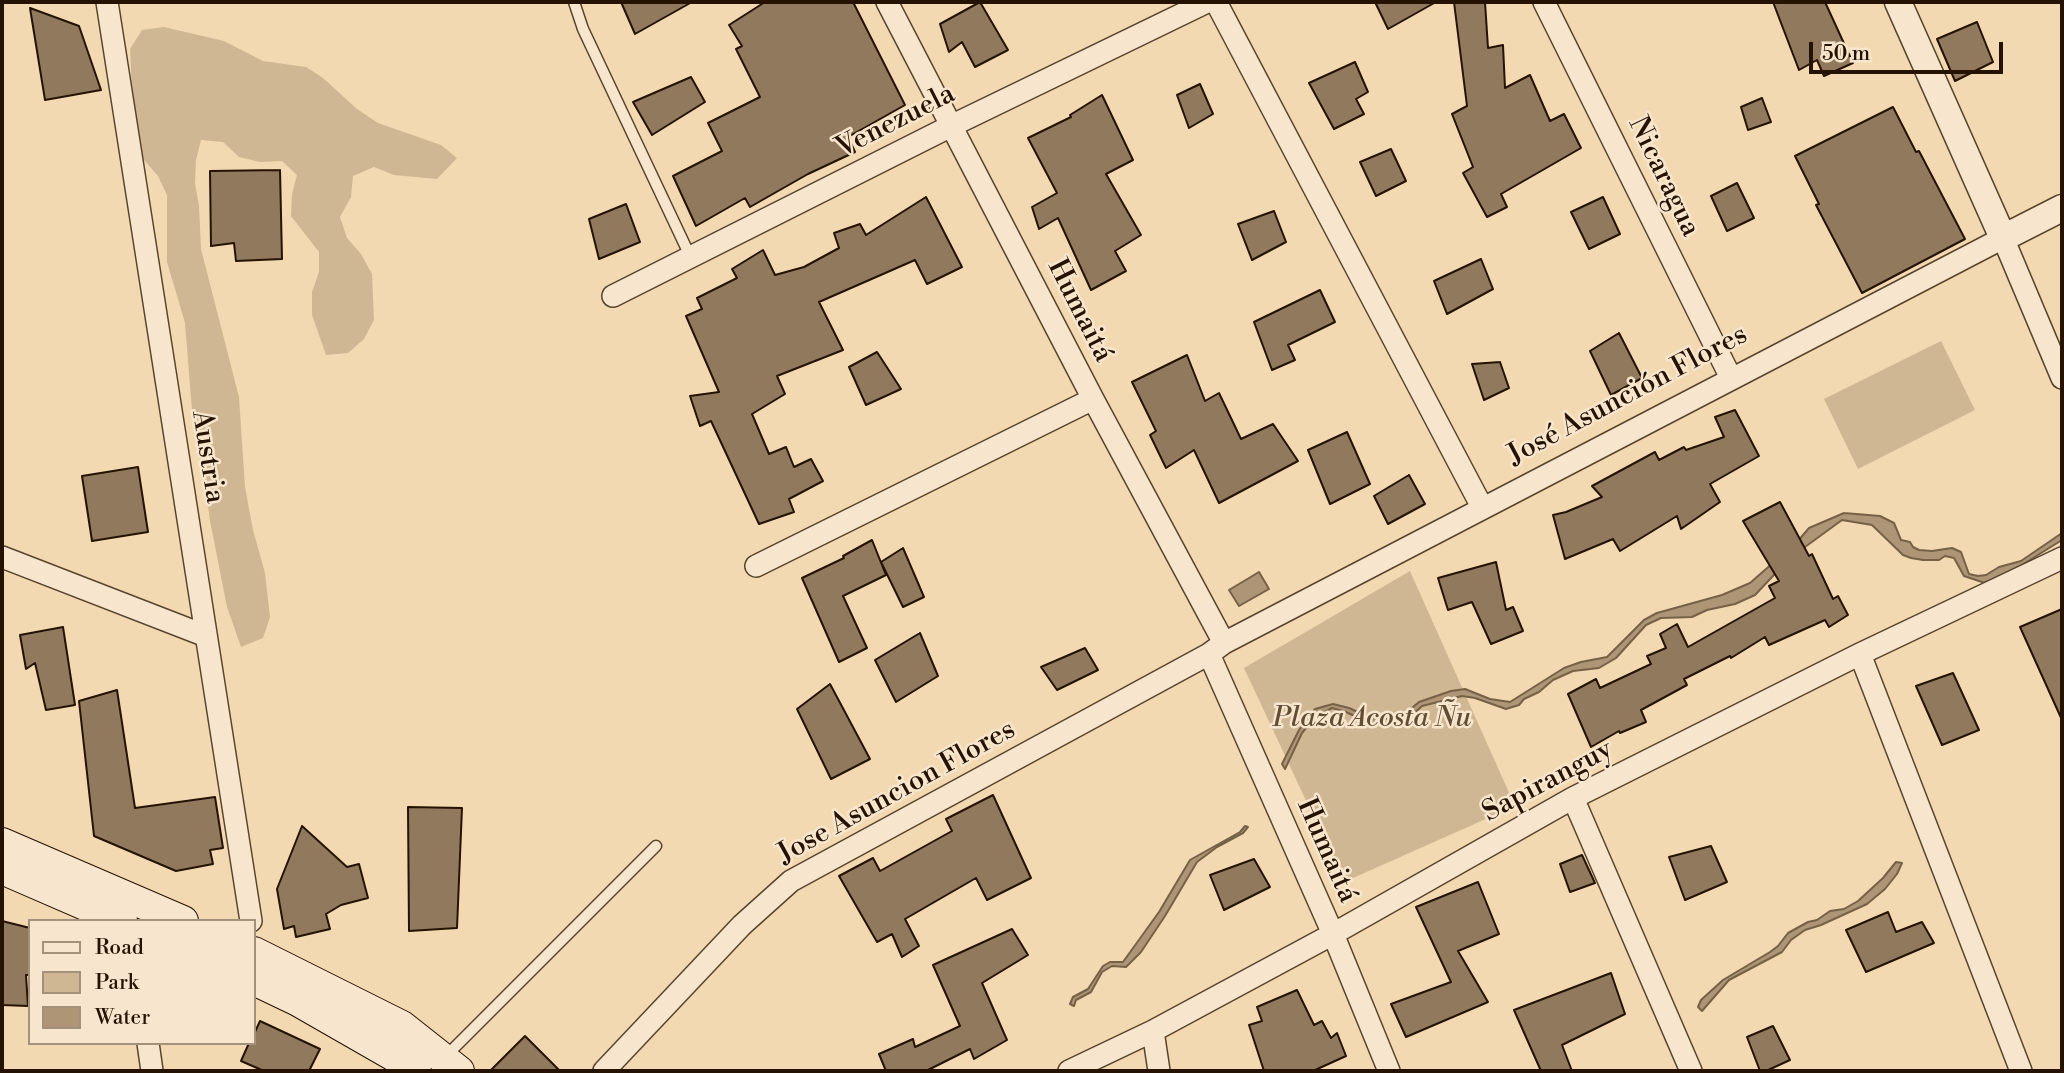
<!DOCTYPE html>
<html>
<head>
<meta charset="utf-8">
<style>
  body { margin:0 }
  #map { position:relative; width:2064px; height:1073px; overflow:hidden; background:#f3d9b2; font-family:"Libre Bodoni",serif }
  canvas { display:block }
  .frame { position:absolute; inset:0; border:4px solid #251200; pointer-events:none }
  .legend { position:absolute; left:28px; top:919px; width:228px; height:126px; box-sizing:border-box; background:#f7e6cd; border:2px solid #a3917b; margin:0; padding:9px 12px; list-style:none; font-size:21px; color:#251200 }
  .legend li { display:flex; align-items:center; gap:14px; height:35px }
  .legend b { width:35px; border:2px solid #a3917b }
  .scale { position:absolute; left:1809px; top:42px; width:194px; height:32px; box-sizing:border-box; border:4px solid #251200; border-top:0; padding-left:9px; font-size:21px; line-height:24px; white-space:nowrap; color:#251200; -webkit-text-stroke:5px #f7e6cd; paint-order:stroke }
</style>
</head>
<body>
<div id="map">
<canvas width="2064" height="1073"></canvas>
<div class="frame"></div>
<ul class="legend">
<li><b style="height:9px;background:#f7e6cd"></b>Road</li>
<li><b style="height:19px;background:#d0b794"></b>Park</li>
<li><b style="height:19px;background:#ad9575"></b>Water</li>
</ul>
<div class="scale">50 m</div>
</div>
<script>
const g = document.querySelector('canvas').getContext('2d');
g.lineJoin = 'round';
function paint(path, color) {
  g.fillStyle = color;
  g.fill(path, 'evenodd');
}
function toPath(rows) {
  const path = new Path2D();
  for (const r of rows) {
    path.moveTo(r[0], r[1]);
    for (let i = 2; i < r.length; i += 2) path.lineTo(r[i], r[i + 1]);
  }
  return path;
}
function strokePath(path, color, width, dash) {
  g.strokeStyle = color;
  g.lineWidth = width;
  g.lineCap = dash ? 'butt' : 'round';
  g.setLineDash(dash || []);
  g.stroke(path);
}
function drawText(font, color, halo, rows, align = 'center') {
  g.font = font + ' "Libre Bodoni",serif';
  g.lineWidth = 5;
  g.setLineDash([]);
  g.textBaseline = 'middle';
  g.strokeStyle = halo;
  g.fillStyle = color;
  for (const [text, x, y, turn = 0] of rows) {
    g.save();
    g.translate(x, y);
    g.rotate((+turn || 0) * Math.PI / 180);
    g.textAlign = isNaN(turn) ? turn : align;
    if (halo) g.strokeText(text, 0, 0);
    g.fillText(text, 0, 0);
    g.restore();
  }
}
paint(toPath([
  [164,27,224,41,263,61,306,67,323,78,357,109,378,123,441,145,457,158,437,179,394,175,374,167,353,176,351,197,340,217,347,238,361,254,372,274,374,320,364,339,348,353,326,355,312,315,312,292,319,272,319,252,291,216,292,194,297,175,282,161,260,162,239,157,223,142,201,140,196,160,195,183,199,206,201,249,239,397,245,487,253,530,265,573,270,617,263,638,241,647,227,607,210,521,204,476,194,435,185,323,167,262,167,195,158,176,144,160,134,139,130,49,142,30],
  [1941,341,1975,410,1858,469,1824,399],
  [1410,571,1515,806,1344,882,1244,668]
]), '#d0b794');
const water = toPath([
  [1844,513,1880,516,1894,523,1901,540,1910,542,1913,547,1919,550,1932,551,1952,548,1961,552,1969,574,1978,576,1986,575,1999,567,2021,561,2062,533,2062,540,2009,573,1985,583,1964,576,1954,558,1945,556,1939,560,1923,560,1911,558,1903,555,1872,525,1842,520,1805,547,1796,556,1788,560,1755,595,1735,604,1707,610,1692,617,1661,618,1646,625,1616,658,1599,668,1573,671,1553,680,1539,692,1524,699,1519,705,1506,709,1475,698,1462,696,1422,706,1409,718,1392,724,1371,724,1346,712,1332,708,1315,717,1302,733,1285,769,1282,764,1299,730,1315,709,1333,704,1349,708,1371,718,1390,719,1406,713,1419,702,1451,691,1465,689,1490,699,1510,702,1564,668,1581,662,1607,657,1644,620,1657,613,1722,595,1750,583,1798,541,1809,528,1844,513],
  [1259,572,1269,589,1239,606,1229,590,1259,572],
  [1245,826,1248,827,1243,833,1217,847,1197,862,1165,916,1141,952,1126,967,1112,966,1102,972,1091,992,1076,1000,1074,1006,1070,1004,1073,997,1088,989,1103,966,1110,962,1123,962,1159,912,1190,860,1240,832,1245,826],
  [1896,862,1902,863,1897,874,1885,889,1867,904,1821,925,1805,930,1791,940,1782,952,1729,980,1702,1011,1698,1007,1701,1000,1723,980,1770,952,1778,946,1788,933,1808,922,1817,920,1830,911,1844,909,1858,901,1883,878,1896,862]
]);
paint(water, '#ad9575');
strokePath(water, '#776146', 2);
const building = toPath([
  [621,2,692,2,635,34,621,2],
  [765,2,853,2,905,105,848,137,855,152,808,174,750,207,745,198,696,226,673,176,722,151,708,123,760,97,736,49,742,46,729,25,765,2],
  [980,2,1008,50,975,67,962,42,949,52,940,24,980,2],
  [1375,2,1436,2,1388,29,1375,2],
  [1454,2,1485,2,1488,48,1503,45,1505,88,1530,75,1550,121,1564,114,1581,148,1501,194,1507,207,1487,217,1463,173,1473,167,1452,114,1467,106,1454,2],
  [1773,2,1825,2,1853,63,1824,76,1817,60,1799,70,1773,2],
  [30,8,79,26,101,90,45,100,30,8],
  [1977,22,1993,62,1955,81,1937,39,1977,22],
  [1355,62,1368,92,1356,99,1364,114,1334,129,1309,83,1355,62],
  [691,77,705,102,652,135,633,102,691,77],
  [1200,84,1213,114,1189,128,1177,95,1200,84],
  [1102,95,1133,160,1106,174,1141,235,1115,251,1126,271,1091,290,1058,218,1039,229,1032,207,1057,193,1028,138,1071,117,1070,115,1102,95],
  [1762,98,1771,122,1748,130,1741,107,1762,98],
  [1893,107,1916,152,1919,151,1965,239,1862,293,1816,205,1819,204,1795,156,1893,107],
  [1391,149,1406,181,1376,196,1360,162,1391,149],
  [280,170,282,259,236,261,234,243,211,246,210,171,280,170],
  [1737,183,1754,218,1727,231,1711,196,1737,183],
  [926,197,962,267,927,284,915,260,819,302,843,350,777,376,785,394,752,414,769,454,786,447,794,467,811,459,823,481,789,499,794,512,759,524,711,421,700,426,690,396,719,392,686,316,702,309,697,298,737,278,732,269,763,250,775,275,804,267,839,248,834,233,860,224,866,235,926,197],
  [1603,197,1620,234,1589,249,1571,212,1603,197],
  [626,204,640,242,599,259,589,219,626,204],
  [1274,211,1286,242,1252,260,1238,224,1274,211],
  [1481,259,1493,289,1447,314,1434,281,1481,259],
  [1320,290,1335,322,1288,345,1295,360,1272,370,1254,322,1320,290],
  [1619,333,1642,378,1611,395,1590,351,1619,333],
  [877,352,901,389,866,405,849,367,877,352],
  [1187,355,1205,401,1219,393,1241,439,1273,424,1298,461,1219,503,1194,450,1166,468,1150,435,1156,431,1132,382,1187,355],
  [1500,362,1509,388,1484,400,1472,364,1500,362],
  [1735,410,1759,456,1710,484,1720,502,1681,529,1677,516,1620,551,1613,539,1565,559,1553,515,1566,512,1602,497,1592,486,1655,452,1659,460,1684,447,1686,450,1724,437,1715,417,1735,410],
  [1347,432,1370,484,1330,504,1308,450,1347,432],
  [138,467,148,532,92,541,82,476,138,467],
  [1409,475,1425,504,1388,524,1374,496,1409,475],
  [1780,502,1809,556,1812,554,1833,599,1838,596,1848,615,1829,627,1825,620,1769,645,1765,637,1731,658,1730,656,1684,679,1687,685,1641,710,1646,722,1620,733,1619,731,1591,747,1568,694,1596,679,1600,688,1651,664,1647,656,1666,648,1660,634,1677,624,1688,647,1775,598,1769,586,1779,581,1743,521,1780,502],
  [872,540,886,575,843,596,867,648,839,662,802,578,844,558,843,556,872,540],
  [903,548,924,597,903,607,881,562,903,548],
  [1496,562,1506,610,1513,607,1523,631,1491,644,1472,602,1448,610,1438,578,1496,562],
  [2062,609,2062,720,2020,627,2062,609],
  [63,627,75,705,46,710,35,663,26,669,20,635,63,627],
  [920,633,938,676,896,702,875,660,920,633],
  [1085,648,1098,670,1057,690,1041,667,1085,648],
  [1953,673,1979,730,1942,745,1916,686,1953,673],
  [830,684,870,759,831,779,797,709,830,684],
  [117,690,135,808,215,797,223,848,210,850,213,864,176,871,94,836,79,701,117,690],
  [993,795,1031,878,987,900,976,878,905,919,919,946,902,957,892,934,877,942,839,876,873,858,880,871,952,831,946,819,993,795],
  [408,807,462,808,457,928,409,931,408,807],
  [302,826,347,867,359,864,368,898,341,905,326,914,330,929,296,937,294,926,284,929,277,889,302,826],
  [1711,846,1727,882,1685,900,1669,857,1711,846],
  [1582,855,1595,883,1570,892,1560,864,1582,855],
  [1254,859,1270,887,1224,910,1210,875,1254,859],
  [1478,882,1499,934,1458,951,1488,1002,1406,1037,1391,1004,1451,982,1416,907,1478,882],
  [1888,912,1896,932,1922,922,1934,943,1866,972,1846,930,1888,912],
  [2,921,30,928,30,975,26,975,28,1006,2,1005,2,921],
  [1012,929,1028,955,982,983,1007,1040,974,1059,970,1049,926,1071,886,1071,879,1054,913,1039,915,1047,960,1026,933,965,1012,929],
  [1611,973,1625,1014,1562,1045,1572,1071,1541,1071,1514,1010,1611,973],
  [1297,990,1314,1025,1322,1021,1331,1038,1337,1033,1346,1056,1313,1071,1264,1071,1249,1025,1262,1021,1257,1007,1297,990],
  [260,1021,320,1049,309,1071,264,1071,241,1061,249,1043,254,1043,254,1034,260,1021],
  [1773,1026,1790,1060,1766,1071,1760,1071,1747,1037,1773,1026],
  [525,1036,560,1071,490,1071,525,1036]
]);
paint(building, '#90795d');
strokePath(building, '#251200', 2);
const service = toPath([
  [574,2,583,29,691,258],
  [445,1057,656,846]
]);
const minor = toPath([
  [107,2,251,921],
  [887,2,1093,399,1224,643],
  [1216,2,1482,507],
  [1544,2,1731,378],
  [613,296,951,126,1207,2],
  [2,557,206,636],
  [756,566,1093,399],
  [1209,654,1333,934,1389,1071],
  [1860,654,2021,1071],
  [1573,798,1691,1071],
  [1153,1031,1159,1071],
  [148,1043,152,1071],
  [604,1071,742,925,791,881,1209,654,1224,643,2003,238,2062,378],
  [1069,1071,1153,1031,1333,934,1573,798,1860,654,2062,558]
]);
const tertiary = toPath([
  [1898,2,2003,238,2062,208]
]);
const secondary = toPath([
  [2,843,183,921],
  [2,869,122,921],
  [254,952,402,1026,459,1071],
  [254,980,298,1001,394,1056,416,1071]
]);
strokePath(service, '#58442c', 13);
strokePath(minor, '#58442c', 24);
strokePath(tertiary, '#58442c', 29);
strokePath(secondary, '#251200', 32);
strokePath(service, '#f7e6cd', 10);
strokePath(minor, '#f7e6cd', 21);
strokePath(tertiary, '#f7e6cd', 26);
strokePath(secondary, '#f7e6cd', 30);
drawText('28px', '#251200', '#f7e6cd', [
  ["Venezuela",896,122,-27],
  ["Nicaragua",1663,177,64],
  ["Humaitá",1079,311,63],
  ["José Asunción Flores",1628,396,-28],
  ["Austria",207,457,81],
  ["Sapiranguy",1548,782,-28],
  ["Jose Asuncion Flores",897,793,-29],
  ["Humaitá",1326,851,66]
]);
drawText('italic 28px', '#614c34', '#f7e6cd', [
  ["Plaza Acosta Ñu",1372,719]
]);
</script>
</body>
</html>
